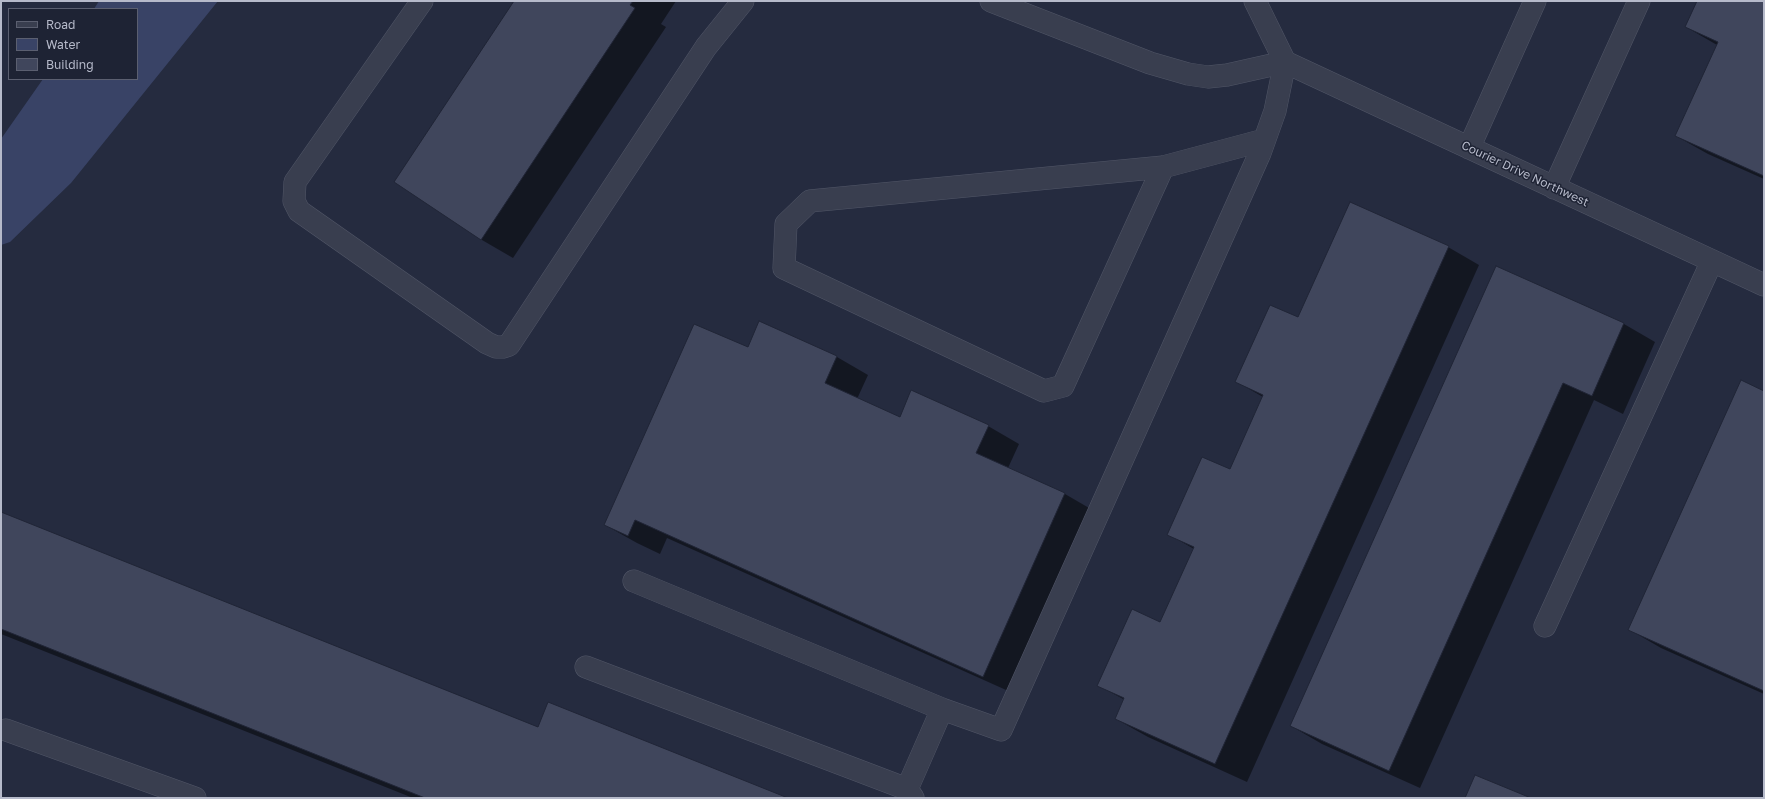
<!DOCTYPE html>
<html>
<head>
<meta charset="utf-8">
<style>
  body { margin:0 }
  #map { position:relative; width:1765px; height:799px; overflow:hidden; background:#252b3f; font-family:"Golos Text",sans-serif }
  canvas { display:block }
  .frame { position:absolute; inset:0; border:2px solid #b6baca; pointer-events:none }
  .legend { position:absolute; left:8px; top:8px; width:130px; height:72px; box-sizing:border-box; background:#1e2334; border:1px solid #5b5f70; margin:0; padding:5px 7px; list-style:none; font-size:12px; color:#b6baca }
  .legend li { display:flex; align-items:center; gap:8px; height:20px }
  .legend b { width:20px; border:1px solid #5b5f70 }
</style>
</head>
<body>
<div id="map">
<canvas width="1765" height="799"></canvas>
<div class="frame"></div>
<ul class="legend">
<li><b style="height:5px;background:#393e4f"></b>Road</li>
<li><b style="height:11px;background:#394366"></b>Water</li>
<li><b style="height:11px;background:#40465c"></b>Building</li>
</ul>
</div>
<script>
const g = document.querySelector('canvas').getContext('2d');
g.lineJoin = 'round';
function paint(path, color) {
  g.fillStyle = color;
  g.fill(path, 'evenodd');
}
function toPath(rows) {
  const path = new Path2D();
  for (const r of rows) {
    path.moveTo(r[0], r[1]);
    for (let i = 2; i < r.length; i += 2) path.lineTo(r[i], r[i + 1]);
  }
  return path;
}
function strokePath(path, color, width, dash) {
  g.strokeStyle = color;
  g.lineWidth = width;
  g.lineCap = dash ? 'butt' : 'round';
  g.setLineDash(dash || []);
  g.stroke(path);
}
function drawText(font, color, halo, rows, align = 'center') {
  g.font = font + ' "Golos Text",sans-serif';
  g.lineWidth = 3;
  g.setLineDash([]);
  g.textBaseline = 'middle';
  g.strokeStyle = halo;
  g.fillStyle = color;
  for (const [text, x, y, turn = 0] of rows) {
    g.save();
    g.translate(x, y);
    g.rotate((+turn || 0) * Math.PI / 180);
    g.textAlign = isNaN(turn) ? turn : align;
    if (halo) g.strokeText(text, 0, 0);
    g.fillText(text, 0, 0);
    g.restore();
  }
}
paint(toPath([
  [99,1,218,1,71,183,10,242,1,245,1,139,43,79,137,79,137,9,94,9]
]), '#394366');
paint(toPath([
  [515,1,676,1,661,24,666,27,513,258,482,240,395,182],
  [1698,1,1764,1,1764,179,1708,154,1676,136,1717,45,1686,27],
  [1448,247,1479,265,1247,782,1148,737,1116,719,1125,700,1099,686,1161,623,1194,549,1168,534,1231,471,1263,397,1237,382,1299,318],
  [1497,267,1624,324,1655,342,1623,414,1594,400,1420,788,1322,744,1291,726],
  [760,323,837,357,868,375,857,399,900,418,988,426,1019,444,1008,468,1065,494,1096,512,1015,694,667,538,660,554,637,543,605,525,748,349],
  [1764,392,1764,694,1661,648,1630,630],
  [1,513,539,728,786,798,413,798,1,634]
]), '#0007');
const building = toPath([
  [514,1,633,1,630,5,635,8,481,240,394,182,514,1],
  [1697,1,1764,1,1764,176,1675,136,1718,42,1685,27,1697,1],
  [1350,202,1449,246,1215,764,1115,719,1124,698,1097,686,1132,609,1160,622,1194,547,1167,535,1202,457,1230,469,1263,395,1235,382,1270,305,1298,317,1350,202],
  [1496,266,1624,323,1592,396,1563,383,1389,771,1290,726,1496,266],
  [759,321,837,356,825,383,900,417,911,390,989,425,976,453,1065,493,983,677,635,520,628,536,604,525,694,324,748,347,759,321],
  [1741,380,1764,391,1764,691,1628,630,1741,380],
  [1,512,538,727,548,702,788,798,425,798,1,629,1,512],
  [1475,775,1531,798,1465,798,1475,775]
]);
paint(building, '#40465c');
strokePath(building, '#202536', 1);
const minor = toPath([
  [422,1,295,182,294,201,299,211,487,343,496,347,503,347,509,345,706,47,743,1],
  [991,1,1150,63,1188,74,1208,77,1227,75,1285,62],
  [1285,62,1764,285],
  [1469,148,1535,1],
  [1163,167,1063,386,1044,391,784,268,786,224,810,201,1163,167,1264,140],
  [1554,188,1639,1],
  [634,581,942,709],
  [1545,626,1712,261],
  [586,667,907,789],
  [6,730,195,798],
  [913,798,907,789,942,709,1001,730,1260,153,1275,111,1285,62,1255,1]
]);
strokePath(minor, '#515667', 23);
strokePath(minor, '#393e4f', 22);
drawText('12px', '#b6baca', '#1e2334', [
  ["Courier Drive Northwest",1525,174,25]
]);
</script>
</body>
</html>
